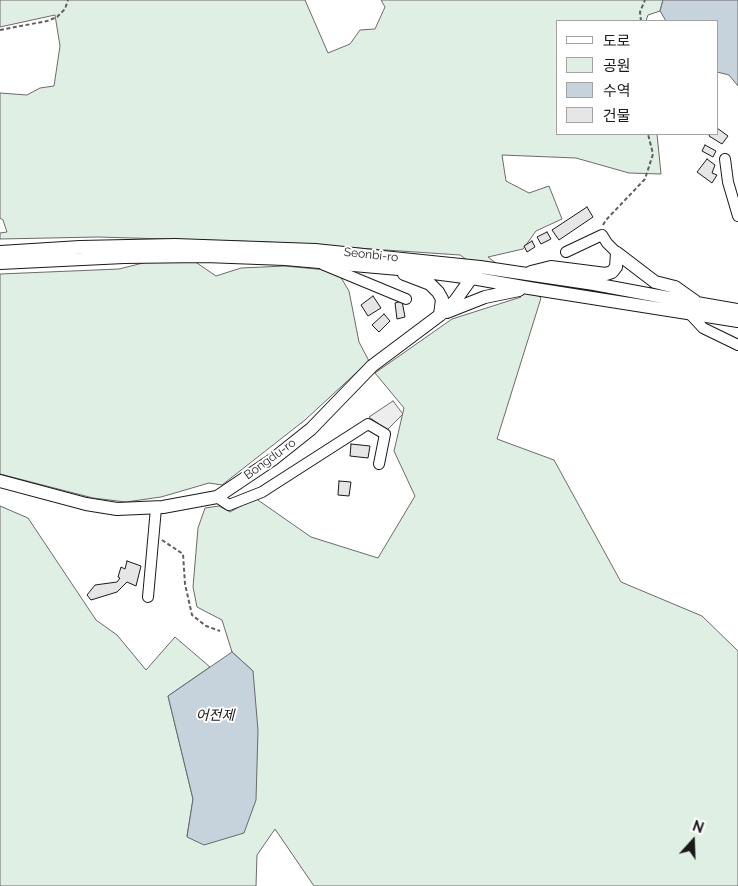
<!DOCTYPE html>
<html>
<head>
<meta charset="utf-8">
<style>
  body { margin:0 }
  #map { position:relative; width:738px; height:886px; overflow:hidden; background:#fff; font-family:Raleway,"Noto Sans KR",sans-serif }
  canvas { display:block }
  .legend { position:absolute; left:556px; top:20px; width:162px; height:115px; box-sizing:border-box; background:#fff; border:1px solid #a3a3a3; margin:0; padding:6px 9px; list-style:none; font-size:15px; color:#1a1a1a }
  .legend li { display:flex; align-items:center; gap:10px; height:25px }
  .legend b { width:25px; border:1px solid #a3a3a3 }
  .north { position:absolute; left:668px; top:816px; width:50px; height:50px; -webkit-text-stroke:4px #fff; paint-order:stroke; rotate:20deg; font-size:14px; font-weight:700; line-height:20px; text-align:center; color:#1a1a1a }
  .north::after { content:''; display:block; margin:auto; width:18px; height:22px; background:#1a1a1a; clip-path:polygon(50% 0,100% 100%,50% 72%,0 100%) }
</style>
</head>
<body>
<div id="map">
<canvas width="738" height="886"></canvas>
<ul class="legend">
<li><b style="height:6px;background:#fff"></b>도로</li>
<li><b style="height:14px;background:#e0efe3"></b>공원</li>
<li><b style="height:14px;background:#c6d2dc"></b>수역</li>
<li><b style="height:14px;background:#e6e6e6"></b>건물</li>
</ul>
<div class="north">N</div>
</div>
<script>
const g = document.querySelector('canvas').getContext('2d');
g.lineJoin = 'round';
function paint(path, color) {
  g.fillStyle = color;
  g.fill(path, 'evenodd');
}
function toPath(rows) {
  const path = new Path2D();
  for (const r of rows) {
    path.moveTo(r[0], r[1]);
    for (let i = 2; i < r.length; i += 2) path.lineTo(r[i], r[i + 1]);
  }
  return path;
}
function strokePath(path, color, width, dash) {
  g.strokeStyle = color;
  g.lineWidth = width;
  g.lineCap = dash ? 'butt' : 'round';
  g.setLineDash(dash || []);
  g.stroke(path);
}
function drawText(font, color, halo, rows, align = 'center') {
  g.font = font + ' Raleway,"Noto Sans KR",sans-serif';
  g.lineWidth = 4;
  g.setLineDash([]);
  g.textBaseline = 'middle';
  g.strokeStyle = halo;
  g.fillStyle = color;
  for (const [text, x, y, turn = 0] of rows) {
    g.save();
    g.translate(x, y);
    g.rotate((+turn || 0) * Math.PI / 180);
    g.textAlign = isNaN(turn) ? turn : align;
    if (halo) g.strokeText(text, 0, 0);
    g.fillText(text, 0, 0);
    g.restore();
  }
}
const green = toPath([
  [0,0,305,0,328,53,350,44,360,30,375,29,385,7,381,0,663,0,660,11,648,15,646,21,557,21,557,134,657,134,661,174,629,173,576,158,502,155,506,181,529,193,549,186,562,219,536,231,523,249,488,257,541,298,497,439,554,460,621,582,702,616,738,651,738,886,314,886,275,829,257,855,256,886,0,886,0,506,28,518,96,620,117,635,146,670,175,637,210,667,168,696,193,799,187,836,253,671,232,652,222,620,197,607,193,587,198,528,205,508,219,506,230,512,255,498,311,537,378,558,415,496,394,451,404,408,375,373,452,319,521,297,460,255,267,242,98,237,0,239,0,233,7,232,3,220,0,218,0,93,27,95,40,88,54,86,60,46,55,15,0,27,0,0],
  [194,261,216,276,241,268,285,266,337,271,349,291,359,342,369,361,305,420,222,485,209,483,161,497,126,502,93,498,0,474,0,274,119,269,147,262,194,261]
]);
paint(green, '#e0efe3');
strokePath(green, '#6a6a6a', 1);
const parking = toPath([
  [393,401,403,414,387,430,369,417,393,401]
]);
paint(parking, '#ededed');
strokePath(parking, '#6a6a6a', 1);
const water = toPath([
  [663,0,738,0,738,86,729,75,717,72,717,21,666,21,660,11,663,0],
  [232,652,253,671,258,730,256,800,244,833,204,845,187,837,193,799,168,696,232,652]
]);
paint(water, '#c6d2dc');
strokePath(water, '#6a6a6a', 1);
const building = toPath([
  [717,128,728,136,722,144,709,136,710,134,717,134,717,128],
  [705,145,716,151,713,157,702,151,705,145],
  [707,159,715,165,712,173,717,175,712,183,697,172,707,159],
  [587,207,593,217,559,240,552,230,587,207],
  [547,232,551,239,541,244,537,237,547,232],
  [532,241,535,247,527,252,524,246,532,241],
  [373,296,381,308,368,316,361,305,373,296],
  [402,301,405,317,397,319,395,303,402,301],
  [384,314,390,321,379,332,372,325,384,314],
  [351,444,370,446,368,458,350,456,351,444],
  [339,481,351,482,349,496,338,495,339,481],
  [127,561,141,566,136,586,127,582,117,592,91,600,87,595,95,585,117,582,120,578,118,577,121,567,125,569,127,561]
]);
paint(building, '#e6e6e6');
strokePath(building, '#1a1a1a', 1);
const minor = toPath([
  [725,159,728,182,738,216],
  [566,252,602,235,607,243,617,253],
  [324,265,406,299],
  [690,314,703,328,738,345],
  [217,497,229,505,262,492,368,424,385,434,379,464],
  [148,597,156,508]
]);
const major = toPath([
  [0,252,80,247,175,245,315,250,480,267,594,284,685,301,738,310],
  [0,263,124,257,205,256,285,259,410,270,472,278,529,288,738,321],
  [531,272,551,267,606,274,612,272,616,267,617,253,655,282,675,287,696,302],
  [404,274,430,284,438,292,442,299,440,315],
  [447,312,485,297,519,290],
  [0,481,86,504,117,509,163,507,217,497,272,460,311,429,372,366,440,315,455,301,475,273]
]);
strokePath(minor, '#1a1a1a', 12);
strokePath(major, '#1a1a1a', 14);
strokePath(toPath([
  [641,21,640,12,645,0],
  [0,30,47,21,57,17,65,9,68,0],
  [603,225,606,220,645,179,653,154,648,134],
  [162,540,183,554,185,584,192,615,206,626,220,631]
]), '#5f5f5f', 2, [4, 2.5]);
strokePath(minor, '#fff', 10);
strokePath(major, '#fff', 12);
drawText('12px', '#1a1a1a', '#fff', [
  ["Seonbi-ro",371,255,6],
  ["Bongdu-ro",270,459,-36]
]);
drawText('italic 14px', '#1a1a1a', '#fff', [
  ["어전제",215,716]
]);
</script>
</body>
</html>
